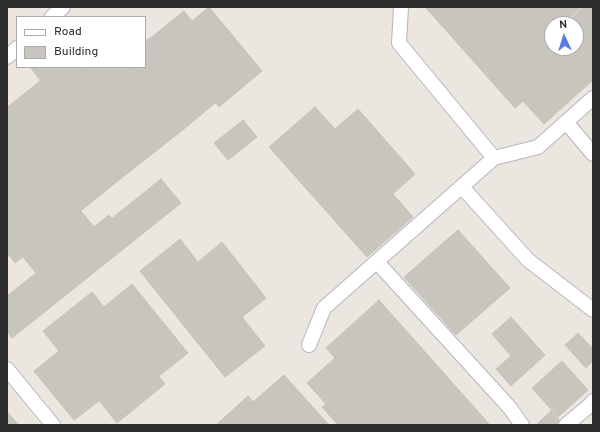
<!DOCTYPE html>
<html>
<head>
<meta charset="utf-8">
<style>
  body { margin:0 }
  #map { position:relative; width:600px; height:432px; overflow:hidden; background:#ece6e0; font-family:Overpass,sans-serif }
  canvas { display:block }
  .frame { position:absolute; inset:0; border:8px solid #2c2c2c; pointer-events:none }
  .legend { position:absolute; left:16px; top:16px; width:130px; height:52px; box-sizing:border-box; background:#fff; border:1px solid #ababab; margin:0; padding:5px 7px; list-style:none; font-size:12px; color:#2c2c2c }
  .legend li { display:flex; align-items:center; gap:8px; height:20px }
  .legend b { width:20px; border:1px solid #ababab }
  .north { position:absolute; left:544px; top:16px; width:40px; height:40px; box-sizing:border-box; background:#fff; border:1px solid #ababab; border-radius:50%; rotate:356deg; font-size:11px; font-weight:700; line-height:16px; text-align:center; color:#2c2c2c }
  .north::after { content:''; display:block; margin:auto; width:14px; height:18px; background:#557ce4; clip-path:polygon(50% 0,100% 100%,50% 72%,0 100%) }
</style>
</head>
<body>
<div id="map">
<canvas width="600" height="432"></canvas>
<div class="frame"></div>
<ul class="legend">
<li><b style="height:5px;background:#fff"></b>Road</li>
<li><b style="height:11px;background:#c8c4be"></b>Building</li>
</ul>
<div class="north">N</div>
</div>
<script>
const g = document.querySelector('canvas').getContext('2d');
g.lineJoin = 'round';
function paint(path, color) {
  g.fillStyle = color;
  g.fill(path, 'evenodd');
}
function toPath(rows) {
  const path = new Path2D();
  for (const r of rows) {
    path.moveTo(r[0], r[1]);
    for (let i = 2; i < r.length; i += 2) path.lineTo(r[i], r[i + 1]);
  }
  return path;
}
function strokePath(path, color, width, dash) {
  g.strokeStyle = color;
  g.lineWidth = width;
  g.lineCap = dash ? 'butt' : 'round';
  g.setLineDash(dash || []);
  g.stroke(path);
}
const building = toPath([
  [209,7,262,71,219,107,158,32,184,11,192,21,209,7],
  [425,7,447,7,435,18,425,7],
  [447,7,519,7,548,39,552,35,552,48,576,48,576,24,565,24,584,7,593,7,593,39,515,108,435,18,447,7],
  [519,7,542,7,558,24,552,24,552,33,547,38,519,7],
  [542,7,582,7,562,24,558,24,542,7],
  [158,32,215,103,184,129,134,67,145,67,145,42,158,32],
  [593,39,593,80,544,124,523,101,593,39],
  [30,67,81,67,151,155,119,180,30,67],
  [81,67,134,67,184,129,151,155,81,67],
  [40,81,119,180,88,205,9,106,40,81],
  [9,106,88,205,15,263,7,253,7,108,9,106],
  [315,107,335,129,358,109,415,174,393,194,413,217,367,257,269,147,315,107],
  [243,120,257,137,228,160,214,143,243,120],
  [161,179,181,203,131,243,111,219,161,179],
  [81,211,94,227,109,215,131,243,12,338,7,331,7,296,36,273,23,257,81,211],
  [458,230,510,288,456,335,404,277,458,230],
  [180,239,198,262,222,242,266,298,242,317,265,346,225,377,140,271,180,239],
  [132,284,188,353,159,376,104,307,132,284],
  [92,292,165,384,117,423,43,331,92,292],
  [379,300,490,425,395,425,326,348,379,300],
  [511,317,545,355,511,386,496,369,511,356,492,334,511,317],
  [578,333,593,349,593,361,586,368,565,345,578,333],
  [59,351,99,401,74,420,34,371,59,351],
  [335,358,395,425,338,425,322,407,326,404,307,383,335,358],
  [562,361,588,390,558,417,532,388,562,361],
  [284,375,329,425,216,425,248,396,253,402,284,375],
  [551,411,561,422,557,425,536,425,551,411],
  [7,412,19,425,7,425,7,412]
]);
paint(building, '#c8c4be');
strokePath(building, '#c7c1ba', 1);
const minor = toPath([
  [401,7,399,43,494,158,538,147,593,98],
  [52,17,63,7],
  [7,57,17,48],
  [566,122,593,154],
  [462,187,528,260,593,310],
  [377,262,510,408,522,425],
  [309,345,324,308,494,158],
  [7,369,53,425],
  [566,425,589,406,593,401]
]);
strokePath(minor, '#b4b6be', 16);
strokePath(minor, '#fff', 14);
</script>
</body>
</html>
